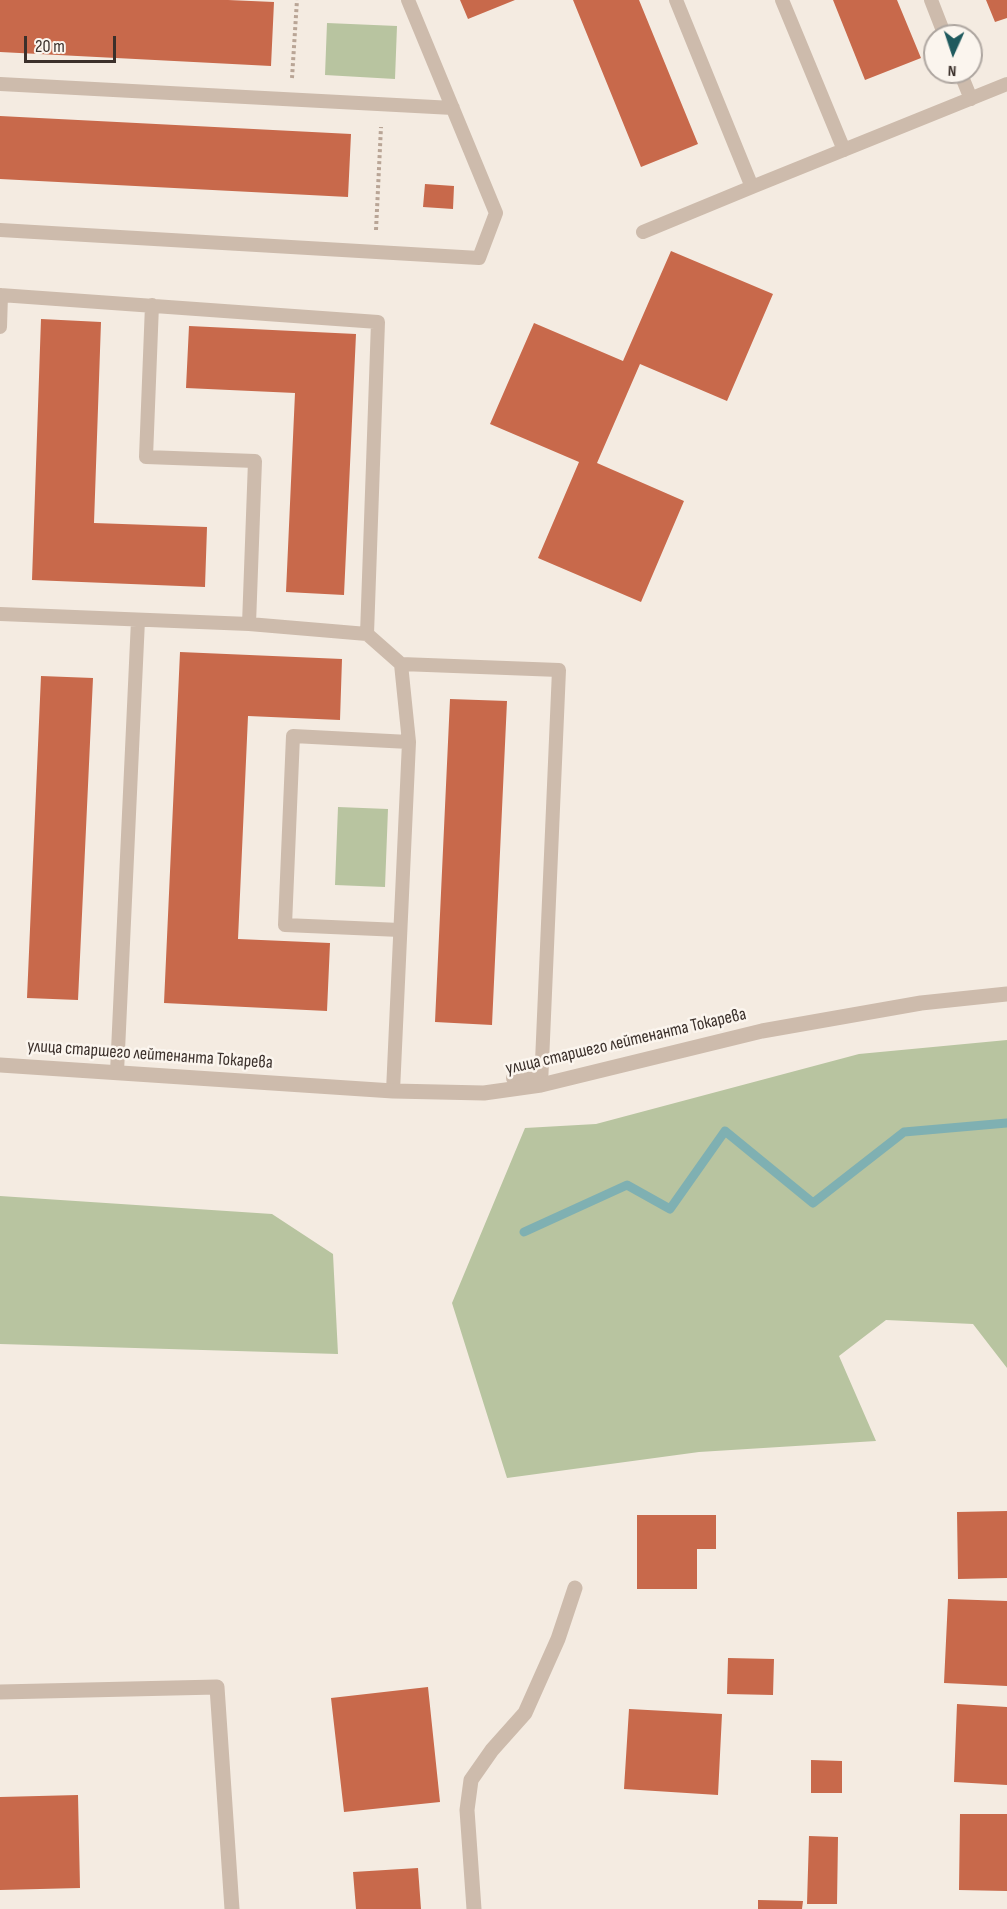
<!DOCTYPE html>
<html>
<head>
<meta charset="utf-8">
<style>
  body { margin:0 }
  #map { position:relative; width:1007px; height:1909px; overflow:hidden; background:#f4ebe1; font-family:"Sofia Sans Condensed",sans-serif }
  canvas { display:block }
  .north { position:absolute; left:923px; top:24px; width:60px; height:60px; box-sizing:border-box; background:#fbf5ee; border:2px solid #aea6a0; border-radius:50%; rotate:183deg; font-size:16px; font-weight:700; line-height:24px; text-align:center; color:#3b302b }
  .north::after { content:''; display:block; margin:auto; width:21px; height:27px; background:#1f5a5e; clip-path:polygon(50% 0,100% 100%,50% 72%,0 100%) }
  .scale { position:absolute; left:24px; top:36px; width:92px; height:27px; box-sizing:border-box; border:3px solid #3b302b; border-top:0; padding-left:8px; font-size:18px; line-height:21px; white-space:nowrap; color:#3b302b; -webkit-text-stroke:4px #fbf5ee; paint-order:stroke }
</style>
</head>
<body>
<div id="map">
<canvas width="1007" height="1909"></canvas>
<div class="north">N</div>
<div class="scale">20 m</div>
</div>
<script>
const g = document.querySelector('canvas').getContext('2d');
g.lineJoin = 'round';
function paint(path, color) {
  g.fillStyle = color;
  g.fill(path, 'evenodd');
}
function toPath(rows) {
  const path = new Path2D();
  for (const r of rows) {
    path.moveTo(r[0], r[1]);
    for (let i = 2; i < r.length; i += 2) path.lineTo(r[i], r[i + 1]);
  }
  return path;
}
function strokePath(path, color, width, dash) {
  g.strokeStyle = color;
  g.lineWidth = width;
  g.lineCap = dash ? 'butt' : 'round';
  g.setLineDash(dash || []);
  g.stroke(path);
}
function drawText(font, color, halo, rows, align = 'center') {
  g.font = font + ' "Sofia Sans Condensed",sans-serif';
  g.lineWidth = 5;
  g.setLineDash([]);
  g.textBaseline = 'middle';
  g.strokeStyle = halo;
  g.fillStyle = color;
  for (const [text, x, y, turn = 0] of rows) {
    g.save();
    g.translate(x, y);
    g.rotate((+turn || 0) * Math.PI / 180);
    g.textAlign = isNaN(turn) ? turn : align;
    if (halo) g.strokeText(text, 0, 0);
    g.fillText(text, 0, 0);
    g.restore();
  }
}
paint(toPath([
  [327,23,397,26,395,79,325,75],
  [338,807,388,809,385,887,335,885],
  [1007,1040,1007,1368,973,1324,886,1320,839,1356,876,1441,699,1452,507,1478,452,1303,525,1128,596,1124,859,1054],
  [0,1196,272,1214,333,1254,338,1354,0,1344]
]), '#b8c4a0');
strokePath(toPath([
  [524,1232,627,1185,670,1209,725,1131,813,1203,904,1132,1007,1123]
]), '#7fb0b2', 9);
paint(toPath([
  [0,0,228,0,274,2,271,66,0,52],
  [460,0,515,0,468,19],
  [573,0,639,0,698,144,641,167],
  [833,0,897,0,921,58,865,80],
  [986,0,1007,0,1007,18,995,22],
  [0,116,351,134,348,197,0,179],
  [425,184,454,186,453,209,423,207],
  [671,251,773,294,727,401,640,364,597,463,684,501,641,602,538,558,579,462,490,424,534,323,623,361],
  [41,319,101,322,94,523,207,527,205,587,32,580],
  [189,326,356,334,344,595,286,592,295,393,186,388],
  [180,652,342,659,340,720,248,716,238,939,330,943,327,1011,164,1003],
  [41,676,93,678,78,1000,27,998],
  [450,699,507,701,492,1025,435,1022],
  [1007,1511,1007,1578,958,1579,957,1512],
  [637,1515,716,1515,716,1549,697,1549,697,1589,637,1589],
  [948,1599,1007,1601,1007,1686,944,1683],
  [728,1658,774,1659,773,1695,727,1694],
  [428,1687,440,1802,344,1812,331,1698],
  [957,1704,1007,1707,1007,1785,954,1782],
  [629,1709,722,1714,718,1795,624,1789],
  [811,1760,842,1761,842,1793,811,1793],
  [78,1795,80,1888,0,1890,0,1797],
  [960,1814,1007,1814,1007,1891,959,1890],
  [809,1836,838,1837,837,1904,807,1904],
  [418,1868,421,1909,356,1909,353,1872],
  [758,1900,803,1901,802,1909,758,1909]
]), '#c8694b');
strokePath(toPath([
  [292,78,297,0],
  [376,230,381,127]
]), '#b9a596', 4, [3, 3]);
strokePath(toPath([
  [676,0,752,187,1007,84],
  [782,0,844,150],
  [931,0,945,36],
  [960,72,971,99],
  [0,84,453,108],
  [0,230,479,258,496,213,408,0],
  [643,232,752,187],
  [0,295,378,322,367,634],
  [152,305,146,457,255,461,249,624],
  [0,327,1,295],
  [0,614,249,624,367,634,401,664],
  [400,930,285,925,293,736,409,742],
  [117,1072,138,620],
  [513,1078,541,1079],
  [393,1091,409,742,401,664,559,670,541,1085]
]), '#cdbbac', 14);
strokePath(toPath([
  [0,1065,393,1091,484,1093,541,1085,762,1031,921,1003,1007,994],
  [0,1692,217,1687,232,1909],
  [474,1909,467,1810,471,1780,492,1750,525,1713,558,1639,575,1588]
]), '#cdbbac', 15);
drawText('18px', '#3b302b', '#fbf5ee', [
  ["улица старшего лейтенанта Токарева",626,1042,-13],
  ["улица старшего лейтенанта Токарева",150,1055,4]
]);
</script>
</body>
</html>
